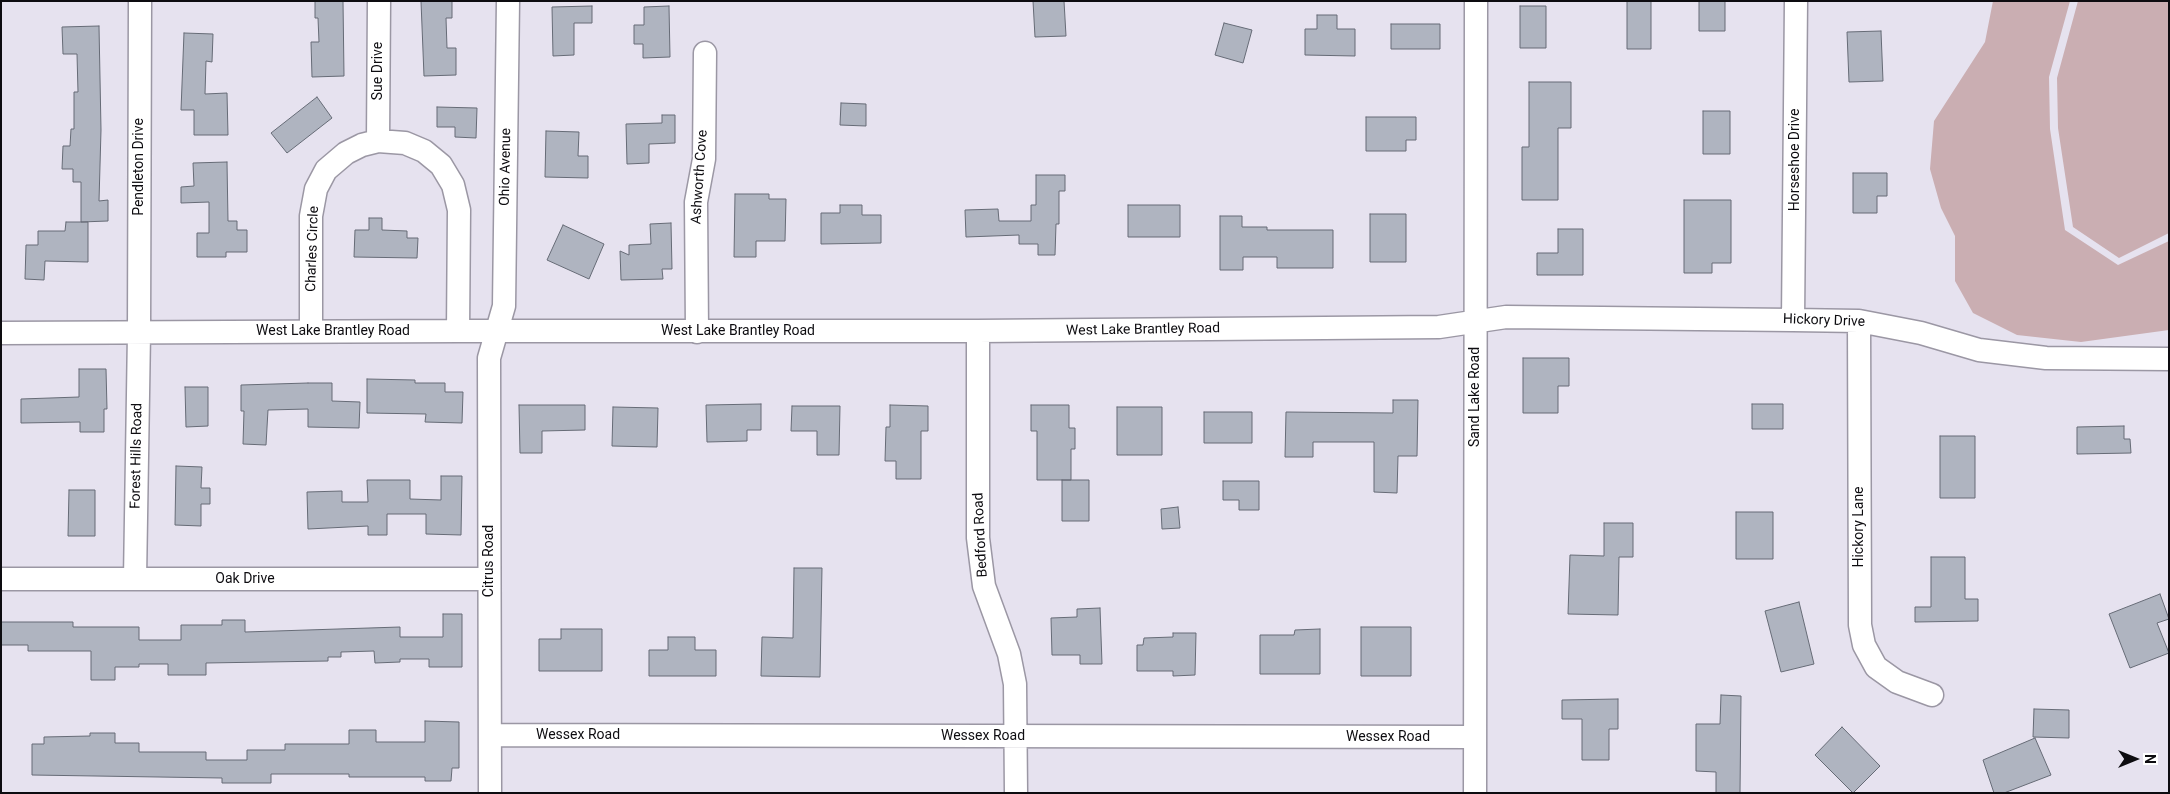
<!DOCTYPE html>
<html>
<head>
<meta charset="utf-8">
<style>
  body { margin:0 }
  #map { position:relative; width:2170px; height:794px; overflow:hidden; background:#e6e2ef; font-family:Roboto,sans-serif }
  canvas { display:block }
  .frame { position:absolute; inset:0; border:2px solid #0d0c10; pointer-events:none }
  .north { position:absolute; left:2110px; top:734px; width:50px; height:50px; -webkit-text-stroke:4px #fff; paint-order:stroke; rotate:90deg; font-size:14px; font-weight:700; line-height:20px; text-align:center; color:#0d0c10 }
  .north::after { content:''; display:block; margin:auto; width:18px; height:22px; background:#0d0c10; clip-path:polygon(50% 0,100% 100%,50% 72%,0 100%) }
</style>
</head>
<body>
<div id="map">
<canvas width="2170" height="794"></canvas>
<div class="frame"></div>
<div class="north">N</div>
</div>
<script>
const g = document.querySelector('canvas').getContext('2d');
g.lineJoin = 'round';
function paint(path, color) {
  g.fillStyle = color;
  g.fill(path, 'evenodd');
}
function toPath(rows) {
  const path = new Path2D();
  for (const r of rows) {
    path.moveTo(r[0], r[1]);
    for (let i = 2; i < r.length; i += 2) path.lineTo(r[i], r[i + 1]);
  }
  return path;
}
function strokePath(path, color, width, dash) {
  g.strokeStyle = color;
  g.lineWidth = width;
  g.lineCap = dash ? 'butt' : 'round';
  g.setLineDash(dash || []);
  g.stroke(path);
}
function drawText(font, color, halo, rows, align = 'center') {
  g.font = font + ' Roboto,sans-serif';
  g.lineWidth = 4;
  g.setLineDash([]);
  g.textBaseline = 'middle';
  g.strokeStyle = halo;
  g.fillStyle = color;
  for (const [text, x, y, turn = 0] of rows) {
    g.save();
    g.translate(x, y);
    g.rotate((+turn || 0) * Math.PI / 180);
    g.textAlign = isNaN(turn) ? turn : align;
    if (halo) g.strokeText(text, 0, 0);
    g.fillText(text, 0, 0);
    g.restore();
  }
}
paint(toPath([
  [1993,1,2070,1,2049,77,2050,129,2065,230,2118,265,2169,241,2169,330,2081,342,2017,335,1973,313,1955,281,1955,236,1941,208,1930,169,1934,121,1985,42],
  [2078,1,2169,1,2169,233,2119,258,2073,227,2058,128,2057,78]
]), '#caaeb2');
const building = toPath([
  [315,1,343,1,344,76,312,77,311,42,319,42,318,18,315,18,315,1],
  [421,1,452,1,452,18,446,18,447,48,456,48,456,75,424,76,421,1],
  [1033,1,1064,1,1066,36,1035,37,1033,1],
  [1627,1,1651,1,1651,49,1627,49,1627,1],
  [1699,1,1725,1,1725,31,1699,31,1699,1],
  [592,6,592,23,574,23,574,55,553,56,552,7,592,6],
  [669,6,670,57,643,58,643,44,634,44,634,25,644,25,644,7,669,6],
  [1520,6,1546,6,1546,48,1520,48,1520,6],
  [1317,15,1337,15,1337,29,1355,29,1355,56,1305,55,1305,29,1317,29,1317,15],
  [1224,23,1252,30,1243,63,1215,55,1224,23],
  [1391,24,1440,24,1440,49,1391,49,1391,24],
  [99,26,101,130,99,201,108,200,108,221,81,222,81,182,73,182,73,169,62,169,63,146,70,146,71,129,74,129,74,92,78,92,77,54,63,54,62,27,99,26],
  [1881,31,1883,81,1849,82,1847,32,1881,31],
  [184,33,213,34,212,62,206,61,205,94,227,93,228,135,194,135,194,110,181,110,184,33],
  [1529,82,1571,82,1571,128,1558,128,1558,200,1522,200,1522,147,1529,147,1529,82],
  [317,97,332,118,287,153,271,133,317,97],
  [841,103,866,104,866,126,840,125,841,103],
  [437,107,477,108,476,138,455,137,455,127,437,127,437,107],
  [1703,111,1730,111,1730,154,1703,154,1703,111],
  [662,115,675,115,675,143,649,144,649,163,627,164,626,124,662,123,662,115],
  [1366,117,1416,117,1416,140,1406,140,1406,151,1366,151,1366,117],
  [546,131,579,132,578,156,588,156,588,178,545,177,546,131],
  [227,162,228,221,237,221,237,230,247,230,247,252,226,252,226,257,197,257,197,233,209,233,209,202,181,203,181,187,194,186,193,163,227,162],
  [1853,173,1887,173,1887,196,1877,196,1877,213,1853,213,1853,173],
  [1036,175,1065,175,1065,191,1059,191,1059,224,1056,224,1055,255,1038,255,1038,244,1019,244,1019,235,966,237,965,210,998,209,999,221,1031,221,1031,205,1036,205,1036,175],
  [735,194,769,194,769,199,786,199,785,241,756,241,756,257,734,257,735,194],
  [1684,200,1731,200,1731,263,1712,263,1712,273,1684,273,1684,200],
  [840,205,862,205,862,215,881,215,881,243,821,244,821,213,840,213,840,205],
  [1128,205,1180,205,1180,237,1128,237,1128,205],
  [1370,214,1406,214,1406,262,1370,262,1370,214],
  [1220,216,1242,216,1242,227,1267,227,1267,230,1333,230,1333,268,1277,268,1277,257,1243,257,1243,270,1220,270,1220,216],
  [369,218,382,218,382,230,407,231,407,238,418,238,417,258,354,257,355,230,369,230,369,218],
  [66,222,88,222,88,262,45,261,44,280,25,279,26,245,38,245,38,231,65,231,66,222],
  [671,223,672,269,662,269,663,279,621,280,620,251,629,255,629,245,651,244,650,224,671,223],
  [563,225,604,244,589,279,547,260,563,225],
  [1558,229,1583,229,1583,275,1537,275,1537,253,1558,253,1558,229],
  [1523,358,1569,358,1569,386,1558,386,1558,413,1523,413,1523,358],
  [79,369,106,369,107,409,104,409,104,432,80,432,80,422,21,423,21,399,79,397,79,369],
  [367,379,415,380,415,383,445,383,445,392,463,392,462,423,425,422,426,414,367,413,367,379],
  [308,383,332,383,332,401,360,402,359,428,308,427,308,409,268,410,266,445,243,444,244,411,241,411,241,385,308,383],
  [185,387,208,387,208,426,186,427,185,387],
  [1393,400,1418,400,1417,456,1398,456,1397,493,1374,492,1374,442,1313,442,1313,457,1285,457,1286,412,1393,413,1393,400],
  [761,404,761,430,747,430,747,441,707,442,706,405,761,404],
  [1752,404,1783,404,1783,429,1752,429,1752,404],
  [519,405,585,405,585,430,542,431,542,453,520,453,519,405],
  [890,405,928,406,928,431,921,431,921,479,896,479,896,461,885,461,886,427,890,427,890,405],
  [1031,405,1069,405,1069,428,1075,428,1075,449,1071,449,1071,480,1037,480,1037,431,1031,431,1031,405],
  [792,406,840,406,839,455,817,455,817,431,791,431,792,406],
  [613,407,658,408,657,447,612,446,613,407],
  [1117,407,1162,407,1162,455,1117,455,1117,407],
  [1204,412,1252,412,1252,443,1204,443,1204,412],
  [2124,426,2124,439,2130,439,2131,453,2077,454,2077,427,2124,426],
  [1940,436,1975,436,1975,498,1940,498,1940,436],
  [176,466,202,467,201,488,210,488,210,504,201,504,201,526,175,525,176,466],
  [441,476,462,476,461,535,426,534,426,514,387,514,387,535,368,535,368,526,308,529,307,492,342,491,342,502,368,502,367,480,410,480,410,499,441,500,441,476],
  [1062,480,1089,480,1089,521,1062,521,1062,480],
  [1223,481,1259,481,1259,510,1239,510,1239,500,1223,500,1223,481],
  [69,490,95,490,95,536,68,536,69,490],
  [1178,507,1180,528,1162,529,1161,509,1178,507],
  [1736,512,1773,512,1773,559,1736,559,1736,512],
  [1604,523,1633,523,1633,557,1619,557,1618,615,1568,614,1570,555,1604,556,1604,523],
  [1931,557,1965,557,1965,599,1978,599,1978,621,1915,622,1915,607,1931,607,1931,557],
  [794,568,822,568,820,677,761,676,762,637,793,638,794,568],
  [2160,594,2169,619,2157,623,2169,653,2130,668,2109,614,2160,594],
  [1799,602,1814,664,1781,672,1765,611,1799,602],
  [1100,608,1102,664,1080,664,1080,655,1052,655,1051,618,1077,617,1077,609,1100,608],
  [443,614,462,614,462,667,429,667,429,659,400,659,400,662,375,663,374,651,341,652,341,657,328,657,328,661,206,663,206,675,168,675,168,664,139,664,139,667,115,667,115,680,91,680,91,651,28,651,28,645,1,645,1,622,73,622,73,627,139,627,139,640,181,640,181,625,222,625,222,620,245,620,245,632,400,627,400,637,443,637,443,614],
  [1361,627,1411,627,1411,676,1361,676,1361,627],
  [561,629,602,629,602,671,539,671,539,639,561,639,561,629],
  [1320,629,1320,674,1260,674,1260,635,1294,635,1295,630,1320,629],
  [1173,633,1196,633,1195,675,1173,676,1173,671,1137,671,1137,645,1143,645,1144,638,1173,637,1173,633],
  [668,637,695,637,695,650,716,650,716,676,649,676,649,650,668,650,668,637],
  [1721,695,1741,696,1740,793,1716,793,1716,772,1696,771,1696,724,1720,724,1721,695],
  [1618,699,1618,729,1609,729,1609,760,1582,760,1582,719,1562,719,1562,700,1618,699],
  [2034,709,2069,710,2069,738,2033,737,2034,709],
  [425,721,459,722,459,768,452,768,451,781,425,781,425,777,349,777,349,774,271,774,271,783,222,783,222,778,32,775,32,744,44,744,44,737,90,736,90,733,115,733,115,743,139,743,139,752,206,752,206,760,247,760,247,750,285,750,285,744,349,744,349,730,376,730,376,742,425,742,425,721],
  [1842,727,1880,766,1853,793,1815,755,1842,727],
  [2035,738,2051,775,2004,793,1994,793,1983,760,2035,738]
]);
paint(building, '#afb4c0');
strokePath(building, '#666b76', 1);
const minor = toPath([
  [378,141,379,1],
  [1793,320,1796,1],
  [1859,321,1860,625,1864,645,1876,667,1897,682,1932,695],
  [311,331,311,216,316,189,326,170,346,153,362,145,378,141,405,143,424,151,441,165,453,185,459,210,458,331],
  [978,331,978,538,984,586,1009,654,1015,684,1016,793],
  [697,332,696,202,704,159,705,53],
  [1,333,458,331,978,331,1439,327,1506,317,1793,320,1859,321,1921,333,1979,350,2046,358,2169,359],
  [1,579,489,579],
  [135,579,139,333,140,1],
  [490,735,1475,737],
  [490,793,489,358,504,306,508,1],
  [1475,793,1476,1]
]);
strokePath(minor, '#9b97a4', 25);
strokePath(minor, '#fff', 22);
drawText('14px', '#0d0c10', '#fff', [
  ["Sue Drive",378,71,-90],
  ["Horseshoe Drive",1795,160,-90],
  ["Pendleton Drive",139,167,-90],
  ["Ohio Avenue",506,167,-89],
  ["Ashworth Cove",700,177,-86],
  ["Charles Circle",313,249,-88],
  ["Hickory Drive",1824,321,2],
  ["West Lake Brantley Road",1143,330,-1],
  ["West Lake Brantley Road",333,331],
  ["West Lake Brantley Road",738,331],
  ["Sand Lake Road",1475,397,-90],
  ["Forest Hills Road",137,456,-89],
  ["Hickory Lane",1859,527,-90],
  ["Bedford Road",981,535,-93],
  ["Citrus Road",489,561,-90],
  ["Oak Drive",245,579],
  ["Wessex Road",578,735],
  ["Wessex Road",983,736],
  ["Wessex Road",1388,737]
]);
</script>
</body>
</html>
